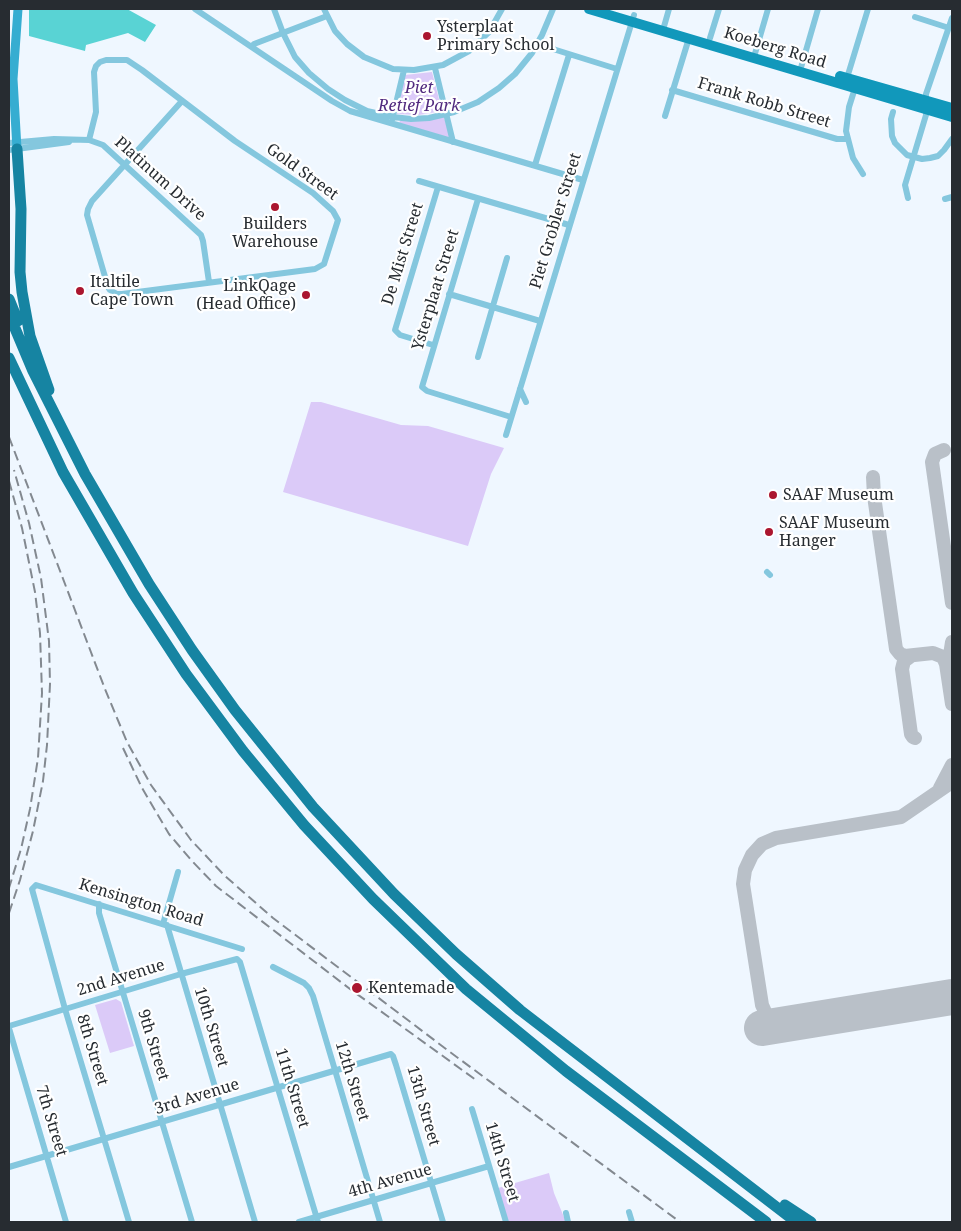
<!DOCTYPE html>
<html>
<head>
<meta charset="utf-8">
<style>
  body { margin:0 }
  #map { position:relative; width:961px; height:1231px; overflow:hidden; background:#eff7ff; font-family:"Noto Serif",serif }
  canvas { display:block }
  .frame { position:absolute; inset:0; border:10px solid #272c31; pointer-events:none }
</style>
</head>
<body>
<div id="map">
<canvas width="961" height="1231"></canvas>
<div class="frame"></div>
</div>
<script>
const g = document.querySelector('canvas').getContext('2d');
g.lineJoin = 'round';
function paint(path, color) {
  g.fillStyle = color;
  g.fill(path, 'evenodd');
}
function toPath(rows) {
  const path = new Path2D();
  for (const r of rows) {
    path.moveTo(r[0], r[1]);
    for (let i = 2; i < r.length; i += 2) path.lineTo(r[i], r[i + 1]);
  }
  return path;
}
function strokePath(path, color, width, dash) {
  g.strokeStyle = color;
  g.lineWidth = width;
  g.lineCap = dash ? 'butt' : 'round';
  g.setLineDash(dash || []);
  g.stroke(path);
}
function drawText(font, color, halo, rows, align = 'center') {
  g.font = font + ' "Noto Serif",serif';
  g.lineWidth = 4.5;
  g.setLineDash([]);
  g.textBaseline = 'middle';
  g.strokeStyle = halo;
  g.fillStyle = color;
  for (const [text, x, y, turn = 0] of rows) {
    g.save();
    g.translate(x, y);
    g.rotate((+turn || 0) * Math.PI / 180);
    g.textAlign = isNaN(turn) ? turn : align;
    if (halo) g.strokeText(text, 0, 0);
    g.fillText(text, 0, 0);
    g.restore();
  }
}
paint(toPath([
  [432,72,442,111,419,115,397,114,405,75],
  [444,117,450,138,399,123,400,121],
  [311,402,321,402,401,425,428,426,504,448,491,474,468,546,283,492],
  [116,999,121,1002,134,1046,110,1053,95,1005],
  [549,1173,554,1193,566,1222,508,1222,498,1188]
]), '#dbcaf8');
paint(toPath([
  [29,9,127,9,156,25,145,42,128,33,86,45,85,51,29,36]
]), '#59d3d4');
strokePath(toPath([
  [944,450,935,454,932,462,952,603],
  [873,477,874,496,896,649,900,654,905,656,933,653,943,657,946,664,952,704],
  [911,656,904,661,902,669,911,734,913,737,915,738],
  [948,668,952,642],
  [940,788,952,765],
  [790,1023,779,1023,772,1020,766,1014,762,1005,743,884,745,870,752,855,762,844,776,838,901,817,952,782]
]), '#b9c0c8', 14);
strokePath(toPath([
  [762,1028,952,997]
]), '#b9c0c8', 36);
strokePath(toPath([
  [195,9,332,101,350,111,583,180],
  [274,9,283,33,295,57,309,73,328,89,345,100,367,111,393,117,411,119,429,118,454,112,478,102,499,88,515,74,532,53,542,35,553,9],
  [324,9,335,31,347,44,364,57,393,69,414,70,443,65,469,51,489,32,502,9],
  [915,17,949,28],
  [663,30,669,9],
  [710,38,719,9],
  [537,44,617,69],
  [252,47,254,44,327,16],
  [754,57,768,9],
  [435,68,453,142],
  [800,71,818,9],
  [847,78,868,9],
  [855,88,849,107,846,131,853,158,863,174],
  [672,90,837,139,847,139],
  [893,112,891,119,892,136,895,143,907,155,922,159,930,158,938,156,944,150,952,139],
  [665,116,689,38],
  [392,120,404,70],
  [89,140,96,112,94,72,96,66,100,62,106,60,127,60,142,70,235,141,313,193,333,211,338,220,324,264,315,269,122,294,117,294,110,290,108,287,87,215,88,209,92,201,182,101],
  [9,143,54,139,89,140,103,145,201,235,203,241,209,282],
  [9,150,69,142],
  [535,165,569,55],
  [419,181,569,225],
  [908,198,905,185,926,115,926,94,952,18],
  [478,199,422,387,427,391,511,417],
  [945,199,952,197],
  [449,294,540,321],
  [433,345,400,335,395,330,438,187],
  [478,357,507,258],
  [520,389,526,402],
  [506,435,634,15],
  [767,572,770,575],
  [99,904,99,913,192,1222],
  [163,924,178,872],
  [167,925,255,1222],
  [273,967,304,983,309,988,313,996,380,1222],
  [9,1026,181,974,237,959,240,962,318,1222],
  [9,1028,66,1222],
  [472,1109,506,1222],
  [9,1167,391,1054,393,1056,396,1065,443,1222],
  [629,1212,632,1222],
  [566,1213,568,1222],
  [129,1222,65,1009,32,889,36,885,242,949],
  [299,1222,489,1166]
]), '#84c7de', 6);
strokePath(toPath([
  [17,149,13,79,18,9]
]), '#36add1', 9);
strokePath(toPath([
  [589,9,952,117],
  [840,76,952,108]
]), '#1198bb', 10);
strokePath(toPath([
  [17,149,21,209,20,272,22,292,30,336,49,390],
  [9,299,18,321],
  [9,314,33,371,85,474,149,584,192,650,235,710,313,807,394,894,456,954,520,1010,796,1222],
  [9,358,63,472,133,593,186,674,243,751,304,825,373,899,466,989,566,1071,766,1222],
  [785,1205,811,1222]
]), '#1684a2', 11);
strokePath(toPath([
  [9,437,105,689,127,742,151,785,191,840,225,876,273,918,450,1052,680,1222],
  [9,481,22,528,35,592,40,633,42,693,38,758,30,809,21,849,9,888],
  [123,748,142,788,169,834,192,861,216,886,350,989,476,1080],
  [9,913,20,880,33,831,43,781,47,745,50,684,49,641,41,578,29,523,14,470]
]), '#838990', 2, [10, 5]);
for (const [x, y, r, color] of [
  [427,36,5,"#ab162f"],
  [275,207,5,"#ab162f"],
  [80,291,5,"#ab162f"],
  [306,295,5,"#ab162f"],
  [773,495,5,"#ab162f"],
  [769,532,5,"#ab162f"],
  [357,988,6,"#ab162f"]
]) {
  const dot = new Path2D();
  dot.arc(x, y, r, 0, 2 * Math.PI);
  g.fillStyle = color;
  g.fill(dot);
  strokePath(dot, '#fff', 2);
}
drawText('16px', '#272c31', '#fff', [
  ["Ysterplaat",437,27],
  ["Primary School",437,45],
  ["Builders",275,224,"center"],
  ["Warehouse",275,242,"center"],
  ["Italtile",90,282],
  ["Cape Town",90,300],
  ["LinkQage",296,286,"right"],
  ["(Head Office)",296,304,"right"],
  ["SAAF Museum",783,495],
  ["SAAF Museum",779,523],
  ["Hanger",779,541],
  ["Kentemade",368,988]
], 'left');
drawText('16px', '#272c31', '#fff', [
  ["Koeberg Road",775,48,17],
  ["Frank Robb Street",764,103,17],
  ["Gold Street",302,172,36],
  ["Platinum Drive",160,179,42],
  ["Piet Grobler Street",556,221,-73],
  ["De Mist Street",403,254,-73],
  ["Ysterplaat Street",436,290,-73],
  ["Kensington Road",141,903,17],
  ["2nd Avenue",121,978,-17],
  ["10th Street",211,1027,73],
  ["9th Street",153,1045,73],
  ["8th Street",92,1050,73],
  ["12th Street",352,1081,73],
  ["11th Street",292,1088,73],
  ["3rd Avenue",197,1097,-17],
  ["13th Street",423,1106,74],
  ["7th Street",51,1121,73],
  ["14th Street",502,1162,73],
  ["4th Avenue",390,1181,-16]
]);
drawText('italic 16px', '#512a7f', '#fff', [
  ["Piet",419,88],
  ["Retief Park",419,106]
]);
</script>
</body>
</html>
